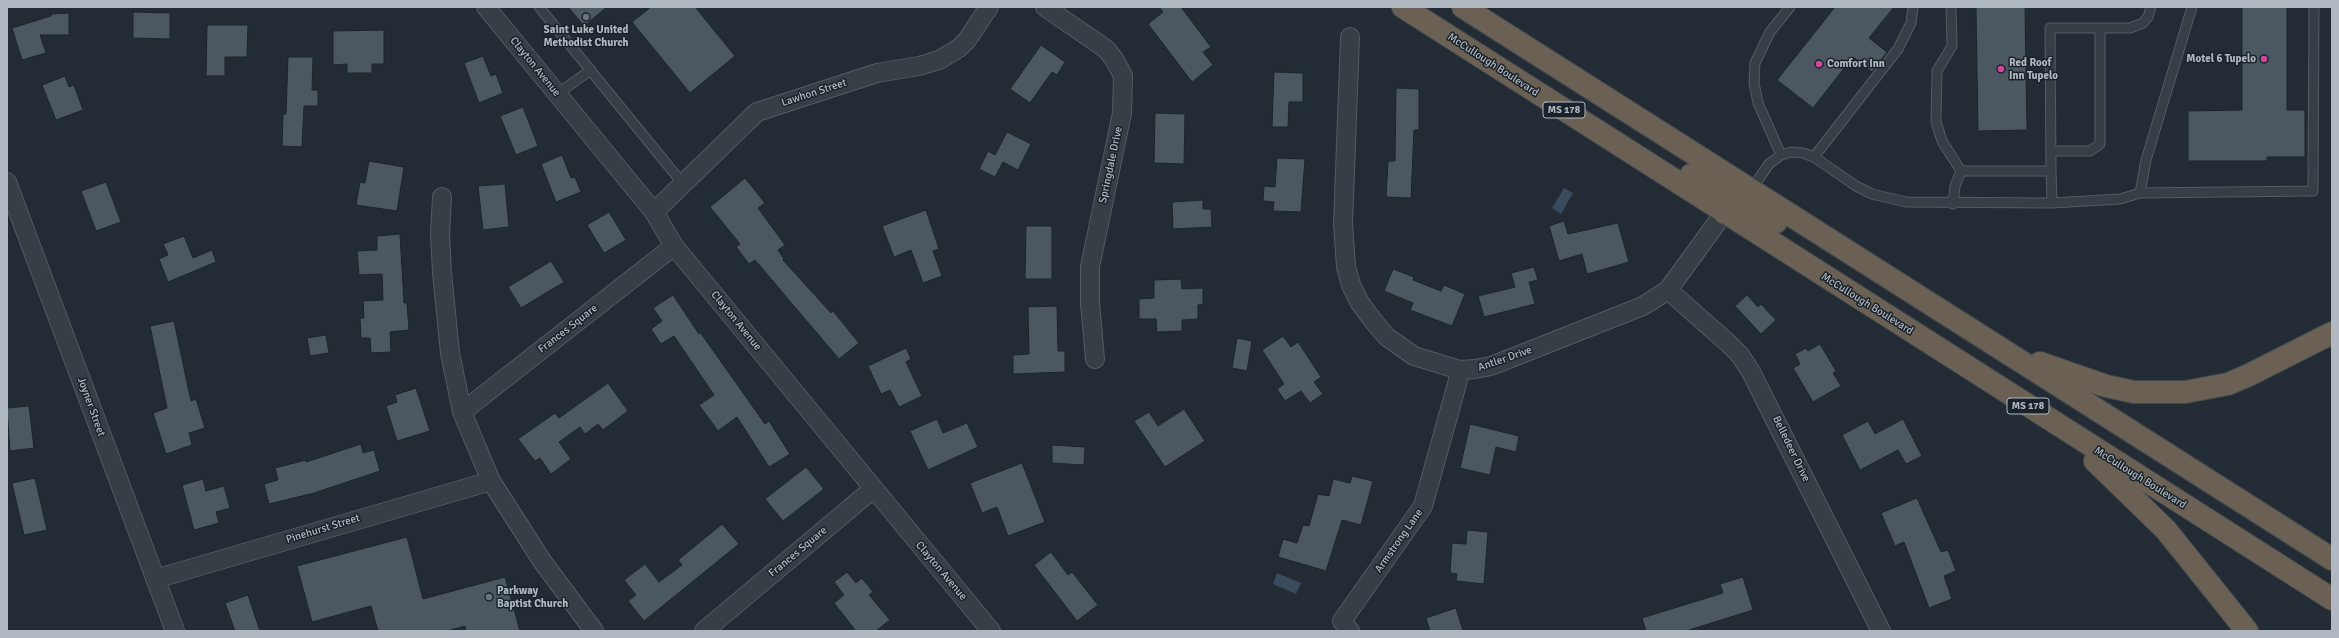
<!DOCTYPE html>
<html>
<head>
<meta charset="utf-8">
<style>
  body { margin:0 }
  #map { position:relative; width:2339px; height:638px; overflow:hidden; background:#232c35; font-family:Signika,sans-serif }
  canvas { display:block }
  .frame { position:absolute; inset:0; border:8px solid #b0b9c2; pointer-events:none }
</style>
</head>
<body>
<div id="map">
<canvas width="2339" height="638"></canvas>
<div class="frame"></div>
</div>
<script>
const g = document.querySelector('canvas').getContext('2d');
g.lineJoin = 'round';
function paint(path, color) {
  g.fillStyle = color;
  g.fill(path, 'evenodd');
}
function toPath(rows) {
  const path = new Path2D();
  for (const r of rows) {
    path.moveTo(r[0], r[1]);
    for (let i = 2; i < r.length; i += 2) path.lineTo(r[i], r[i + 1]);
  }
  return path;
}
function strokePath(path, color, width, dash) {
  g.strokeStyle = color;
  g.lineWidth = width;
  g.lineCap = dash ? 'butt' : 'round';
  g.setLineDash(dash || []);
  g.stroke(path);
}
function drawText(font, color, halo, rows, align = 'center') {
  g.font = font + ' Signika,sans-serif';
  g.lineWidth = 3;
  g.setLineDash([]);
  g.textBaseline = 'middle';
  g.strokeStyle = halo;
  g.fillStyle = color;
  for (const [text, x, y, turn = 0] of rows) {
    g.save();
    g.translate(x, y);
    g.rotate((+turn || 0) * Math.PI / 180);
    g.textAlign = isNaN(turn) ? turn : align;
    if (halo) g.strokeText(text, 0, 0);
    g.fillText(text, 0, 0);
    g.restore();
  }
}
paint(toPath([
  [1564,188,1573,193,1561,214,1552,208],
  [1277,573,1301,583,1296,594,1273,584]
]), '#3a4b5d');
const building = toPath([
  [568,7,607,7,584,26,568,7],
  [651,7,695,7,735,56,690,93,632,22,651,7],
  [1159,7,1181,7,1211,47,1203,52,1213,65,1192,82,1148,24,1163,12,1159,7],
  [1835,7,1894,7,1869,38,1887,52,1872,72,1853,57,1813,108,1777,80,1835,7],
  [1976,7,2025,7,2027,130,1978,131,1976,7],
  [2242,7,2287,7,2287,110,2305,110,2305,157,2267,157,2267,161,2188,161,2188,111,2242,110,2242,7],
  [133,12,170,13,170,39,133,38,133,12],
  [69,13,69,35,40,35,46,53,22,60,12,28,51,16,51,14,69,13],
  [207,25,248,25,247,57,225,57,225,76,206,76,207,25],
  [384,30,384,64,372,64,372,73,347,73,347,64,333,65,333,31,384,30],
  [1041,45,1065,62,1057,75,1052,72,1030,103,1010,89,1041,45],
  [483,56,491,76,496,74,503,93,479,103,464,63,483,56],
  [288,57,313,57,312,90,318,90,318,106,304,106,302,147,282,146,283,114,286,114,288,57],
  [1274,72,1303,73,1303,102,1289,102,1288,127,1272,127,1274,72],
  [65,76,69,87,74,85,83,110,56,120,42,85,65,76],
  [1396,88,1419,89,1419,130,1414,130,1411,198,1386,197,1388,161,1395,161,1396,88],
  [523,107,538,146,516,155,500,116,523,107],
  [1155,113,1185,114,1184,164,1154,163,1155,113],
  [1007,132,1031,144,1018,170,1003,162,995,177,979,169,988,151,995,155,1007,132],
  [562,155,571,178,575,177,581,192,556,202,541,164,562,155],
  [1277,158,1305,159,1301,212,1273,211,1274,202,1263,201,1264,186,1275,187,1277,158],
  [369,161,404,167,397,211,356,205,360,182,365,183,369,161],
  [745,178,765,203,758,208,785,245,778,250,784,259,783,260,831,313,833,311,859,343,839,359,755,260,749,264,736,247,740,244,710,207,745,178],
  [106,182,121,222,96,231,81,191,106,182],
  [505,184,509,227,483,230,478,186,505,184],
  [1203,200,1203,209,1211,209,1212,227,1173,229,1172,202,1203,200],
  [926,210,939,249,933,251,942,276,923,283,911,250,894,257,882,226,926,210],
  [609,212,626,240,604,253,587,225,609,212],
  [1564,221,1568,234,1618,223,1629,262,1587,274,1582,254,1559,261,1549,226,1564,221],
  [1026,226,1052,226,1052,279,1025,279,1026,226],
  [400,234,404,303,407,303,409,330,390,332,391,352,371,353,370,338,361,338,360,318,364,318,363,301,383,300,382,274,359,275,357,251,377,250,377,236,400,234],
  [184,236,193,258,212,250,216,262,168,282,159,259,168,255,163,244,184,236],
  [551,261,564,282,521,308,508,287,551,261],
  [1534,267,1538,280,1529,282,1535,304,1484,317,1478,296,1515,287,1511,273,1534,267],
  [1393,269,1414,277,1413,280,1441,291,1444,285,1465,294,1452,326,1410,310,1413,303,1384,291,1393,269],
  [1181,279,1182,289,1203,288,1203,304,1198,305,1198,319,1182,320,1182,331,1157,332,1156,319,1139,319,1139,299,1154,298,1154,280,1181,279],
  [673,295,699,334,700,332,765,424,769,421,790,454,769,467,737,417,718,431,699,405,714,395,674,336,661,344,651,329,662,321,653,308,673,295],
  [1747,295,1758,307,1761,304,1776,320,1761,334,1735,306,1747,295],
  [1057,306,1058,351,1065,351,1065,372,1013,374,1013,355,1029,354,1028,307,1057,306],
  [174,321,191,401,196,399,205,428,189,433,192,445,166,454,153,413,167,408,150,326,174,321],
  [326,335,329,353,310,356,307,338,326,335],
  [1283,336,1291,347,1298,342,1321,377,1314,382,1323,394,1310,403,1301,391,1285,401,1277,389,1284,384,1262,350,1283,336],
  [1237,338,1252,341,1247,371,1232,368,1237,338],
  [1820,344,1836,371,1833,373,1841,386,1813,402,1793,368,1800,364,1795,354,1806,348,1808,351,1820,344],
  [906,348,911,359,906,362,922,396,899,407,890,390,881,394,868,366,906,348],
  [608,383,628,411,603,430,598,424,585,434,580,427,559,442,571,459,551,474,540,458,535,461,518,439,555,413,559,418,608,383],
  [416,388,430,431,397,441,386,406,397,402,395,395,416,388],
  [29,406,34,448,10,451,7,408,29,406],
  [1184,409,1205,441,1165,467,1134,421,1149,412,1158,426,1184,409],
  [937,419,943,433,967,423,978,447,928,470,910,431,937,419],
  [1903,419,1922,456,1906,464,1898,450,1860,470,1842,435,1868,421,1875,434,1903,419],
  [1470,424,1519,436,1516,452,1496,447,1490,475,1460,468,1470,424],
  [361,444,363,453,374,450,380,471,314,493,269,504,264,484,278,480,275,468,306,460,306,462,361,444],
  [1052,445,1085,447,1084,465,1052,463,1052,445],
  [1022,463,1045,522,1008,536,997,507,982,513,970,483,1022,463],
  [806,467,824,489,783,521,765,499,806,467],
  [1352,476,1373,481,1361,525,1342,520,1326,571,1278,557,1283,539,1297,543,1303,525,1309,526,1318,494,1329,496,1333,479,1350,483,1352,476],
  [35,478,47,530,24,535,12,483,35,478],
  [203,479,206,491,224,486,230,508,216,512,219,523,194,530,182,485,203,479],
  [1917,498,1941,552,1948,550,1956,571,1944,576,1952,599,1929,608,1904,542,1895,546,1881,513,1917,498],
  [722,524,739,544,644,621,628,601,636,595,624,580,645,564,659,582,682,565,678,560,722,524],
  [1467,530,1488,532,1484,584,1456,581,1457,574,1450,573,1452,543,1466,544,1467,530],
  [407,537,423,599,505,577,520,631,466,631,465,626,447,631,378,631,371,606,312,622,297,566,407,537],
  [1051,552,1068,575,1072,572,1098,605,1077,621,1034,565,1051,552],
  [847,572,856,583,862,578,873,592,869,595,890,620,876,631,856,631,834,603,844,595,834,582,847,572],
  [1743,577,1753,610,1686,631,1646,631,1642,618,1723,593,1720,584,1743,577],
  [248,595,260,631,235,631,225,603,248,595],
  [1456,608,1463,631,1430,631,1426,618,1456,608]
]);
paint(building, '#4b5761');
strokePath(building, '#1d252c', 1);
const lane = toPath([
  [539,7,683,184],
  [1951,7,1952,46,1937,71,1936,122,1942,141,1961,171],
  [557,94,591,70],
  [2051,151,2090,151,2100,144,2100,28],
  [1781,155,1758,103,1754,83,1755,63,1770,32,1790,7],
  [1814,157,1898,49,1911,23,1913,7],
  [2051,171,2050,28,2130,28,2143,23,2148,17,2151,7],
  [1751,190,1769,164,1781,155,1791,152,1803,153,1814,157,1856,186,1872,194,1906,202,2052,203,2120,199,2140,193,2313,191,2314,7],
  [2140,193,2146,160,2192,7],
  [1953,204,1955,186,1961,171,2051,171,2052,203]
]);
const street = toPath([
  [486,7,654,212,674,246,991,631],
  [1045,7,1106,49,1114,59,1123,76,1122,113,1090,267,1090,303,1095,359],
  [1350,37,1343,224,1346,267,1351,285,1360,303,1374,322,1387,337,1414,356,1460,370,1475,369,1491,366,1643,306,1668,290,1724,213],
  [7,182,175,631],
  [442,197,440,234,442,273,450,353,462,412,491,481,542,561,594,631],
  [654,212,757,112,877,73,919,66,939,60,959,48,967,40,989,7],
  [1668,290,1728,343,1740,355,1751,372,1881,631],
  [462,412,674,246],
  [155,579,491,481],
  [704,631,873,489],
  [1350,631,1342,621,1423,506,1457,384,1460,370]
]);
const highway = toPath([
  [1403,7,2332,599],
  [1463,7,2332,559],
  [1691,175,1714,189,1726,191,1751,190],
  [1724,213,1735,208,1753,208,1776,222],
  [2040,363,2106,386,2134,392,2185,392,2228,384,2249,375,2332,333],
  [2095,461,2166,530,2247,631]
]);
strokePath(lane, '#535c63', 11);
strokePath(street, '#535c63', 20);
strokePath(highway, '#404950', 24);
strokePath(lane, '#363e46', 9);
strokePath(street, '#363e46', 18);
strokePath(highway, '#6b6054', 22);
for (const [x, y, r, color] of [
  [586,17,4,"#6b7280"],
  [2264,59,4,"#d1479c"],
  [1819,64,4,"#d1479c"],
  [2001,69,4,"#d1479c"],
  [489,597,4,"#6b7280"]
]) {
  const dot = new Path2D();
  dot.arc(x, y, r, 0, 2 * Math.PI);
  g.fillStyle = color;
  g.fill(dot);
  strokePath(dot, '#1b232a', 1.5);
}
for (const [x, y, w] of [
  [1564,110,42],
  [2028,406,42]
]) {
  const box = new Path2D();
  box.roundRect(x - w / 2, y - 8, w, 16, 3);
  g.fillStyle = '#1b232a';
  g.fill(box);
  strokePath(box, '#b0b9c2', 1);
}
drawText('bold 10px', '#b0b9c2', null, [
  ["MS 178",1564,110],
  ["MS 178",2028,406]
]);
drawText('bold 11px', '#b0b9c2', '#1b232a', [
  ["Saint Luke United",586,30,"center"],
  ["Methodist Church",586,43,"center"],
  ["Motel 6 Tupelo",2256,59,"right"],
  ["Red Roof",2009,63],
  ["Inn Tupelo",2009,76],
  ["Comfort Inn",1827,64],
  ["Parkway",497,591],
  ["Baptist Church",497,604]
], 'left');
drawText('11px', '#b0b9c2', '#1b232a', [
  ["McCullough Boulevard",1493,65,33],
  ["Clayton Avenue",535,67,51],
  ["Lawhon Street",814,93,-18],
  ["Springdale Drive",1111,165,-78],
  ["McCullough Boulevard",1867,304,32],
  ["Clayton Avenue",736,321,51],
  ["Frances Square",568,329,-38],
  ["Antler Drive",1505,359,-19],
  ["Joyner Street",91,407,70],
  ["Belledeer Drive",1791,449,64],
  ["McCullough Boulevard",2140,478,32],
  ["Pinehurst Street",323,529,-17],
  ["Armstrong Lane",1399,541,-55],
  ["Frances Square",798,552,-40],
  ["Clayton Avenue",941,571,50]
]);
</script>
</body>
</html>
